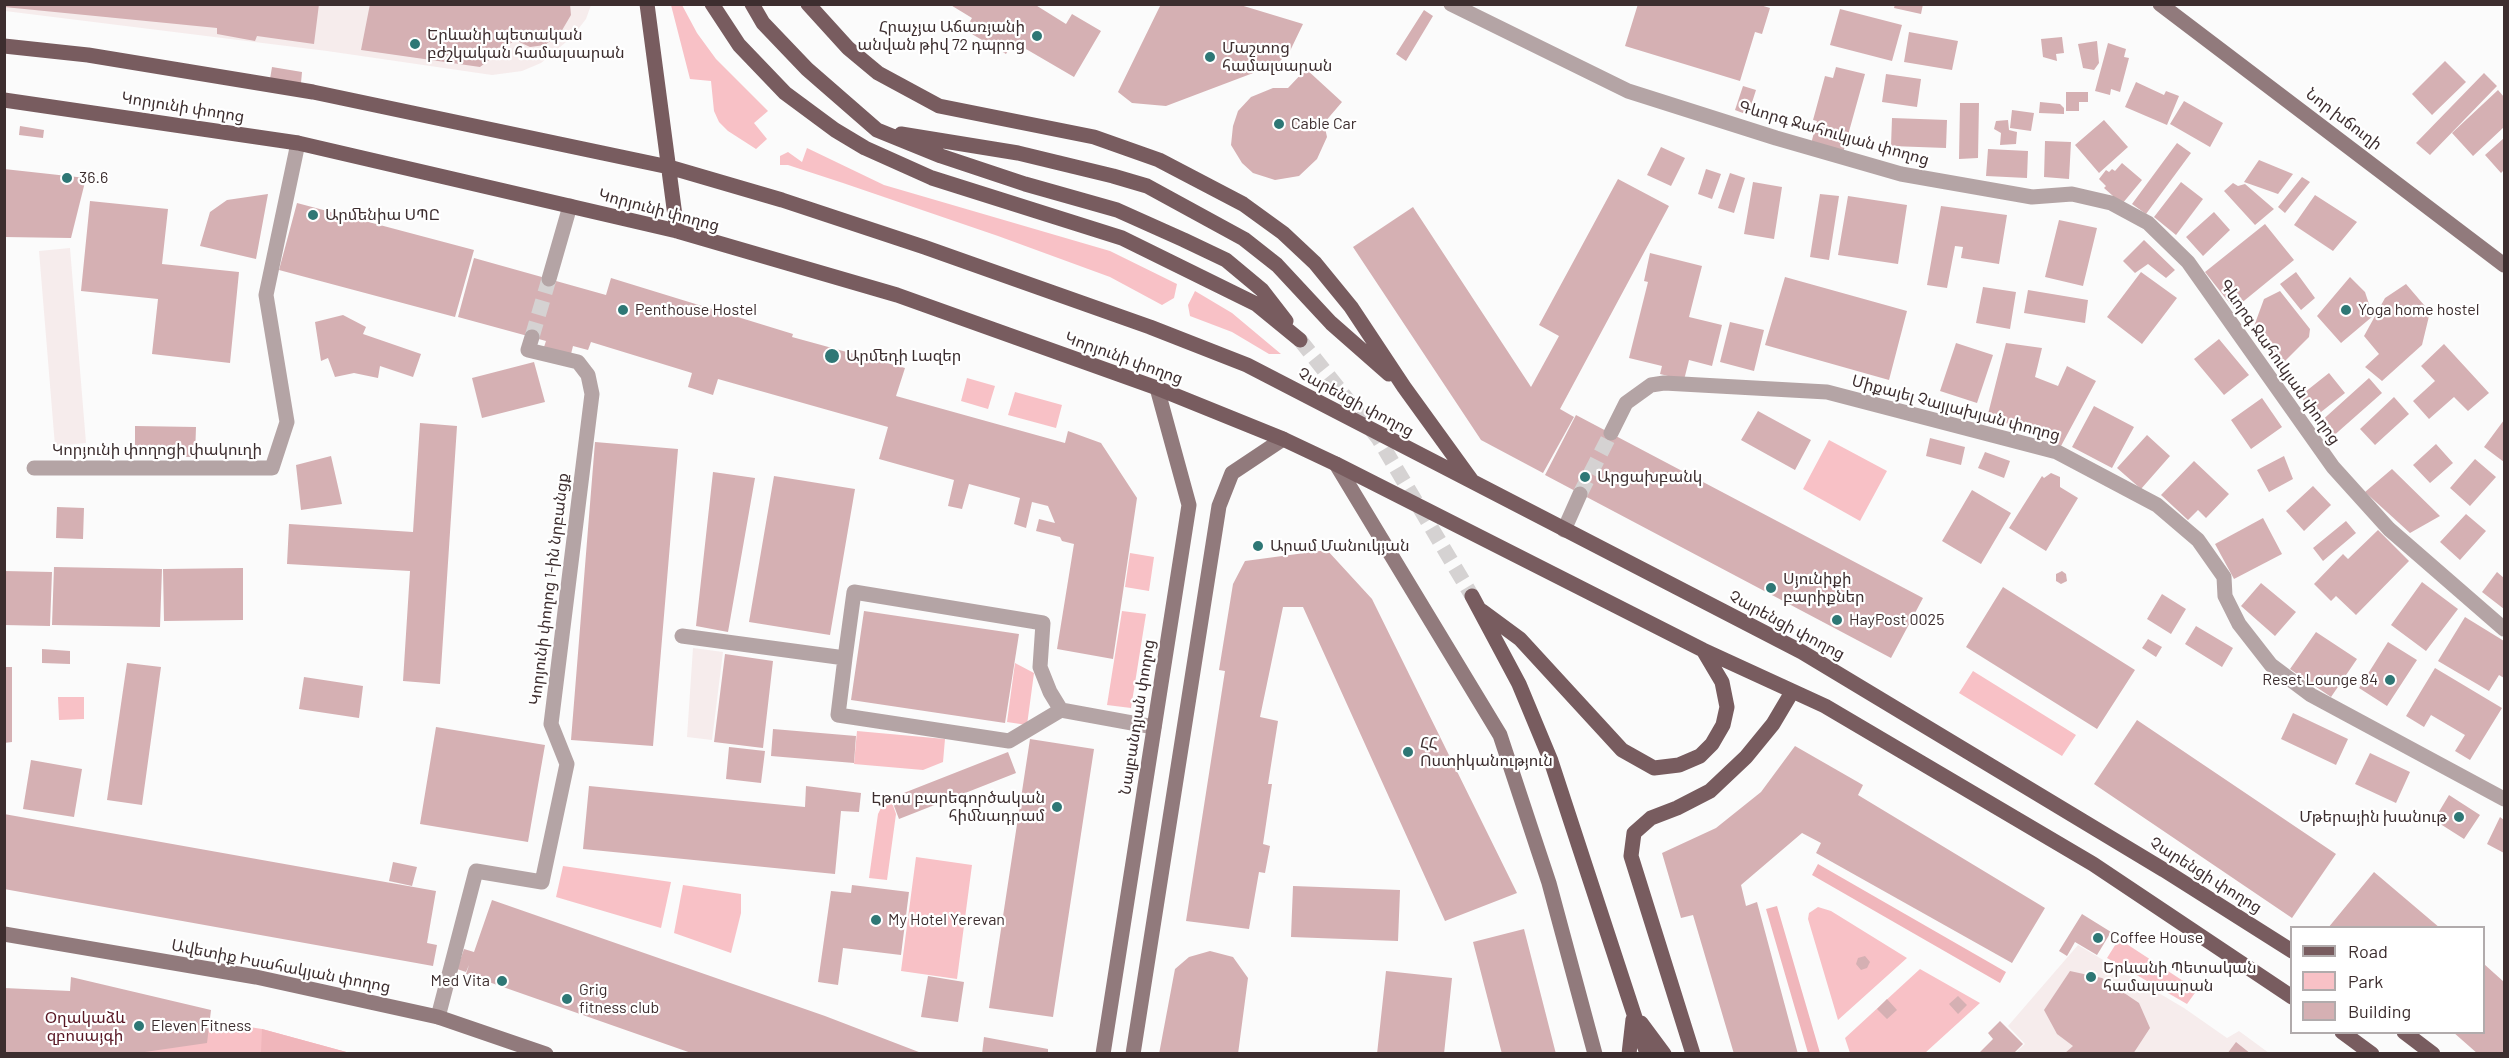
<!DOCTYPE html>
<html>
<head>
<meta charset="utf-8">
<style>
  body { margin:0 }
  #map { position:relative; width:2509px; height:1058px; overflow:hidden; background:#fbfbfb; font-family:Barlow,sans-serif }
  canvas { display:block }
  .frame { position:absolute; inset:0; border:6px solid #3d2e2f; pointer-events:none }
  .legend { position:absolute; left:2290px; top:926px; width:195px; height:108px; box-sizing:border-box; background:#fff; border:2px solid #b1abac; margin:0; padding:8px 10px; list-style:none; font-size:18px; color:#3d2e2f }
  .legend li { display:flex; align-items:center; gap:12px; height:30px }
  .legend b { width:30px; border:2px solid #b1abac }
</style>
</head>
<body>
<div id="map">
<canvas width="2509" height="1058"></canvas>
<div class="frame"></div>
<ul class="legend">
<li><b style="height:8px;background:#785c5f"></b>Road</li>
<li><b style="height:16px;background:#f8c1c6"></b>Park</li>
<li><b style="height:16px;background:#d5b0b3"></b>Building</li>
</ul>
</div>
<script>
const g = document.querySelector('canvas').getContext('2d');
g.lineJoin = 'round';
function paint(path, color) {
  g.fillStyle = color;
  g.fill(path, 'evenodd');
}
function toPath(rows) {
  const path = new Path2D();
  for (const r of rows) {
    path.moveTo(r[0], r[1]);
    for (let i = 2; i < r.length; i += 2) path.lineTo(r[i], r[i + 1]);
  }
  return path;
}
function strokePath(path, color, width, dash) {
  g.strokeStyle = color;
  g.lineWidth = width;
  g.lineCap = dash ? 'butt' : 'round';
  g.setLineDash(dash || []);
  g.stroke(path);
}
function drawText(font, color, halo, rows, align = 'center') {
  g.font = font + ' Barlow,"Noto Sans Armenian",sans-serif';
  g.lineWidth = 4.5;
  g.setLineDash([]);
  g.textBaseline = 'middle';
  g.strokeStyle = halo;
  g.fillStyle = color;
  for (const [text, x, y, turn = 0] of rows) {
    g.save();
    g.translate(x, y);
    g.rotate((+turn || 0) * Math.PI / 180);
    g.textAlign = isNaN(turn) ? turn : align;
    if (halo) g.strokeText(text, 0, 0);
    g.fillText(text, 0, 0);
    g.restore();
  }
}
paint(toPath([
  [5,4,591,5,586,19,572,37,541,63,522,71,492,75,327,51,5,11],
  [70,248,86,443,55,446,39,251],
  [693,648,723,652,712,740,687,737],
  [2078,945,2184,1008,2227,1038,2239,1031,2269,1053,2015,1053,2025,1044,2008,1026]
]), '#f6ecec');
paint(toPath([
  [671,5,682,5,697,33,716,59,768,111,754,123,767,139,756,149,728,131,719,122,714,111,711,81,690,79],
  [807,148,884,185,1110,251,1177,284,1174,298,1162,305,1110,277,998,236,843,183,788,165,780,165,780,156,788,152,802,162],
  [1195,291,1232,313,1281,354,1269,354,1232,332,1190,316,1188,305],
  [967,378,995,386,988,409,961,401],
  [1015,392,1062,405,1056,428,1008,415],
  [1829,440,1887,471,1860,521,1803,489],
  [1130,553,1154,557,1149,591,1125,587],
  [1122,611,1146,614,1131,708,1107,705],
  [1015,663,1034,673,1027,725,1007,722],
  [1973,671,2076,735,2062,756,1959,693],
  [58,697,84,697,84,719,59,720],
  [857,731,945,739,943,762,923,770,854,764],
  [891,800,896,814,887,880,869,878,878,814,883,804],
  [916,857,972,865,957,979,901,971],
  [563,866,671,882,661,928,556,897],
  [683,885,741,894,741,913,731,953,674,933],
  [1818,907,1831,911,1907,958,1838,1020,1808,919,1809,913],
  [2119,939,2197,990,2187,1004,2107,958],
  [1920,969,1980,1003,1925,1053,1850,1053,1845,1038],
  [61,997,262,1029,350,1053,55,1054]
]), '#f8c1c6');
paint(toPath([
  [1818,864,2006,972,2000,983,1812,875],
  [1777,906,1820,1053,1808,1053,1766,909],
  [262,1029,350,1053,266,1053,261,1052]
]), '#f0b6bb');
paint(toPath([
  [4,4,319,4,314,44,257,36,255,41,217,34,217,28,4,7],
  [370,4,570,4,571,15,561,32,545,45,530,47,515,40,480,67,361,50],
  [949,4,1034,4,1066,24,1072,14,1101,31,1074,77,1014,42,1006,54,965,30,972,18],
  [1161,4,1237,4,1303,24,1290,51,1277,64,1166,106,1132,103,1118,92],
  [1638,4,1757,4,1770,8,1762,34,1755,32,1740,81,1625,46],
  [1895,4,1923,4,1921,14,1894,8],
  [1840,9,1902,25,1892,61,1830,45],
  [1424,10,1433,16,1406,61,1396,54],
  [1909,32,1958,41,1952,70,1904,62],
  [2062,37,2064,53,2056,54,2057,61,2043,57,2041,39],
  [2097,41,2099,63,2094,70,2083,68,2078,44],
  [2108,43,2126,49,2124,57,2129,58,2120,92,2111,89,2110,95,2095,91],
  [2445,61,2466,82,2432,115,2412,94],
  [272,67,302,72,301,83,270,79],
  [1836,67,1865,74,1843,153,1811,144,1817,121,1813,120,1825,76,1833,78],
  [1306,69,1342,102,1324,123,1327,137,1317,159,1299,176,1275,180,1253,173,1242,163,1231,145,1233,126,1238,111,1251,97,1273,88,1288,88],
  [2484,73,2497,86,2430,155,2416,143],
  [1886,74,1921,79,1917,107,1882,102],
  [2136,82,2164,95,2166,91,2179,96,2167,125,2125,107],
  [1743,86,1756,90,1748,115,1735,110],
  [2498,90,2504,97,2504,127,2473,156,2452,133],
  [2066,92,2088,92,2088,102,2079,102,2079,111,2066,111],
  [2184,101,2223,123,2210,147,2170,124],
  [2040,102,2060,104,2064,108,2064,114,2039,113],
  [1960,103,1979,103,1978,158,1959,159],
  [2012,110,2034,113,2031,131,2010,128],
  [1892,118,1947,120,1946,148,1891,146],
  [2008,120,2009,130,2017,132,2016,144,2000,145,2001,133,1994,129,1996,121],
  [2104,120,2128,147,2099,173,2075,145],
  [20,126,44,130,43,138,19,135],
  [2504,138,2504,170,2501,173,2485,155],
  [2045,141,2071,142,2069,179,2044,177],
  [2177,143,2191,153,2146,214,2132,204],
  [1661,147,1685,158,1671,186,1647,175],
  [1988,149,2028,151,2027,178,1986,176],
  [2259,160,2293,174,2278,194,2244,182],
  [2122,163,2142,180,2122,204,2104,188,2106,186,2099,179,2106,170,2109,172,2112,169,2115,171],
  [4,169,86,178,71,238,4,237],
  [1706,169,1721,174,1712,199,1698,194],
  [1730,173,1745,178,1734,213,1718,208],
  [2302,177,2310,182,2285,213,2278,207],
  [1618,179,1669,206,1560,409,1574,417,1543,473,1481,440,1353,247,1413,207,1531,387,1559,336,1539,325],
  [1753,182,1782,187,1774,239,1744,234],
  [2181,182,2203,199,2176,235,2154,217],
  [2233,183,2238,186,2245,184,2274,209,2255,225,2224,191],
  [268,194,256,259,200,246,210,212,227,200],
  [1820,194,1839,196,1829,260,1810,257],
  [2315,195,2357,222,2333,251,2294,225],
  [1848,196,1907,205,1898,264,1838,255],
  [90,201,168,209,162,264,239,272,230,363,152,354,158,299,81,291],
  [297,203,474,250,455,317,279,270],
  [1941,206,2007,215,1999,264,1961,258,1963,247,1955,246,1947,288,1927,285],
  [2214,212,2230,230,2203,256,2186,237],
  [2059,220,2097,228,2083,286,2045,277],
  [2265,224,2294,260,2234,309,2205,272],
  [2144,240,2175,270,2166,278,2148,264,2135,273,2123,261],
  [1650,253,1702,266,1689,317,1722,325,1712,366,1689,360,1684,380,1660,374,1662,366,1629,358,1648,282,1644,281],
  [474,258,606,295,611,278,793,334,792,337,905,368,896,396,1065,443,1068,431,1101,443,1137,498,1113,659,1057,649,1074,544,1062,541,1060,537,1036,531,1039,519,1055,523,1048,506,1032,502,1026,528,1014,524,1020,498,969,484,962,509,948,506,954,480,879,459,888,427,718,379,713,395,688,387,692,373,591,342,588,350,573,346,571,354,544,347,546,341,458,317],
  [2141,272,2177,298,2142,344,2107,317],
  [2296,272,2315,298,2301,310,2280,284],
  [1785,277,1907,311,1889,380,1765,345],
  [2350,277,2365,292,2373,316,2341,343,2317,316],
  [2406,284,2430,312,2422,345,2382,381,2365,367,2379,354,2364,336,2385,298],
  [1983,287,2016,292,2010,329,1976,323],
  [2028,290,2088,300,2085,323,2024,313],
  [2280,291,2310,329,2309,337,2283,363,2253,329,2264,299],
  [343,315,366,327,363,334,421,354,413,377,380,366,378,378,354,373,335,377,328,358,321,361,315,322],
  [1730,322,1764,330,1754,371,1720,362],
  [2219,339,2249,375,2224,395,2194,359],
  [1956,343,1993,355,1977,403,1940,391],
  [2006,343,2042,348,2035,377,2058,386,2067,366,2096,381,2061,446,2024,428,1987,418],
  [2444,344,2489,393,2468,411,2454,397,2429,419,2413,401,2435,381,2421,366],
  [534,362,545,402,482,418,472,378],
  [2329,373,2345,393,2316,416,2300,396],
  [2369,378,2382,393,2331,438,2318,424],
  [2394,397,2409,414,2375,445,2360,429],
  [2262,398,2282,427,2251,449,2231,420],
  [2094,406,2134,427,2112,468,2072,447],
  [1758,411,1811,440,1795,470,1741,440],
  [1576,415,1923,598,1891,658,1545,475],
  [2504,420,2504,462,2484,447],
  [420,423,457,426,440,684,403,681,410,571,287,564,289,524,413,532],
  [135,426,196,427,195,457,135,456],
  [2147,435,2170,456,2141,489,2117,468],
  [1930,438,1965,447,1961,465,1926,456],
  [595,442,678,449,653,746,571,740],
  [2436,444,2453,463,2430,483,2413,465],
  [1985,452,2010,461,2004,478,1978,468],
  [331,456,342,504,301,510,296,465],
  [2284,456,2293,479,2269,492,2257,470],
  [2475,459,2496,477,2470,506,2450,488],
  [2194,461,2229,494,2206,518,2198,510,2188,520,2161,495],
  [2392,469,2440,516,2410,533,2365,492],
  [713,472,755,478,728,632,696,626],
  [2051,473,2060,477,2060,487,2078,498,2046,551,2009,528,2042,476,2044,478],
  [774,476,855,489,830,635,749,622],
  [2313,486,2331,505,2304,531,2286,511],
  [1972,490,2011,513,1981,564,1942,541],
  [57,507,84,508,83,539,56,538],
  [2466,514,2486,531,2460,560,2440,542],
  [2263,518,2282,554,2234,579,2215,544],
  [2346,521,2356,533,2323,561,2313,548],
  [2378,530,2409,561,2356,615,2336,596,2331,601,2314,584,2343,554,2348,559],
  [1327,550,1372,599,1517,893,1445,921,1303,607,1283,607,1260,717,1278,721,1268,784,1272,784,1263,844,1270,846,1265,873,1259,872,1249,929,1186,921,1225,671,1219,670,1233,584,1245,561],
  [54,567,162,569,160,627,52,625],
  [243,568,243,620,164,621,163,569],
  [4,571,52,572,50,626,4,625],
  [2062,571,2066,574,2067,581,2061,584,2056,581,2056,574],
  [2497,572,2504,578,2504,609,2482,592],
  [2422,582,2458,609,2426,651,2391,625],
  [2261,583,2296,612,2275,636,2241,606],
  [2003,587,2135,670,2097,729,1966,647],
  [2162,594,2186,609,2171,634,2147,619],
  [864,611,1019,634,1005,723,851,700],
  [2465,617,2504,641,2504,678,2499,675,2489,691,2438,661],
  [2196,626,2233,648,2222,667,2185,644],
  [2316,632,2357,659,2331,697,2290,669],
  [2148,639,2162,647,2156,657,2142,648],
  [2388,642,2417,660,2387,706,2359,688],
  [42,649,70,651,70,664,42,663],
  [725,654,773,661,763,748,714,742],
  [127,663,161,667,142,805,107,800],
  [4,667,12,667,12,742,4,743],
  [2435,668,2502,708,2470,760,2455,751,2465,735,2431,715,2424,727,2406,716],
  [304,677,363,686,359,718,299,709],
  [2293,713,2348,739,2336,765,2281,739],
  [2137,720,2336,854,2292,918,2094,784],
  [436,727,545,745,528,842,420,824],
  [773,729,856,736,854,763,771,756],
  [1030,739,1094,749,1053,1017,989,1008],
  [1795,746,1863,785,1858,795,2045,908,2012,963,1816,853,1821,843,1802,833,1741,885,1746,906,1757,902,1798,1054,1734,1054,1693,915,1681,918,1662,853,1716,828,1761,792],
  [729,747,765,751,761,783,726,779],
  [1008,752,1016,773,899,819,891,798],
  [2370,753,2410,772,2396,803,2355,784],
  [31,760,82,769,74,817,23,809],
  [589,786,805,807,806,786,861,793,859,812,841,811,835,874,583,849],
  [2449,795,2480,815,2464,839,2434,820],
  [4,814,436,891,427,943,437,945,433,966,4,889],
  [2500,817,2504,820,2504,853,2487,844],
  [393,862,417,867,412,886,389,881],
  [2374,872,2440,928,2328,928],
  [852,885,909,892,901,955,843,948,838,985,818,982,831,891,851,893],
  [1293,886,1400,890,1398,941,1291,937],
  [492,900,825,1016,924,1054,694,1054,466,974,469,965,466,972,457,969,464,949,474,952],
  [2082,914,2111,932,2097,955,2075,942,2067,956,2059,951],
  [1524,929,1556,1054,1502,1054,1473,942],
  [1210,951,1233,957,1248,978,1238,1054,1159,1054,1175,969,1189,957],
  [1865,956,1870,962,1867,968,1861,970,1856,964,1858,958],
  [2484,964,2504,982,2504,1054,2478,1054,2453,1032,2484,1032],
  [1386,971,1452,978,1444,1054,1377,1054],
  [2070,971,2102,978,2139,1003,2150,1028,2133,1054,2064,1054,2073,1046,2057,1034,2044,1010],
  [928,976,964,982,958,1022,921,1017],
  [71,977,211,1010,207,1043,131,1054,4,1054,4,988,70,991],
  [1958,996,1967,1005,1958,1014,1949,1004],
  [1887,999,1897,1010,1887,1019,1877,1009],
  [2000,1021,2023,1044,2013,1054,1978,1054,1993,1039,1988,1033],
  [984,1037,1048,1049,1048,1054,982,1054],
  [2236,1042,2251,1054,2227,1054]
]), '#d5b0b3');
strokePath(toPath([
  [532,337,549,279],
  [1580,494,1611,433]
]), '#d5d2d2', 15, [15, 8]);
strokePath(toPath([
  [1300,340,1378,438,1472,596]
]), '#d5d2d2', 15, [15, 8]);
strokePath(toPath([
  [1451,4,1628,91,1776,138,1901,174,2032,197,2072,194,2111,203,2148,223,2188,262,2333,467,2389,529,2504,629],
  [549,279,570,206],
  [1611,433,1626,403,1651,385,1664,383,1827,392,2057,452,2157,505,2198,540,2224,577,2225,596,2239,624,2271,665,2311,695,2504,799],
  [34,468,272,468,287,422,266,295,298,143],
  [1564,530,1580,494],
  [682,636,845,658,838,715,1009,741,1061,710],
  [845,658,854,592,1043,623,1040,667,1050,692,1061,710,1154,727],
  [438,1017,476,871,542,882,567,764,551,724,592,394,588,375,578,362,528,350,532,337]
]), '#b4a4a5', 15);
strokePath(toPath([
  [2160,4,2504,265],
  [1336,464,1500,735,1549,883,1595,1054],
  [4,934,256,977,438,1017,546,1054],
  [1103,1054,1189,505,1157,388],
  [1133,1054,1219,506,1232,473,1283,439]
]), '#917a7c', 15);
strokePath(toPath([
  [647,4,677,231],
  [712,4,739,45,785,93,835,130,865,148,932,178,1122,238,1256,304,1300,340],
  [752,4,763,23,807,69,877,130,941,156,1025,184,1117,210,1184,240,1226,260,1262,290,1286,321],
  [808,4,848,48,878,73,939,106,1094,137,1159,160,1243,204,1283,233,1315,263,1351,307,1404,387,1472,481],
  [4,46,88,55,313,92,669,167,782,200,924,247,1150,327,1247,365,1802,652,2164,870,2292,951],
  [4,100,298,143,677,231,897,295,1157,388,1283,439,1336,464,1703,650,1825,706,2093,864,2292,997],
  [901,134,1018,153,1113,176,1147,186,1244,239,1277,265,1331,323,1389,374],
  [1472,596,1519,684,1551,761,1647,1054],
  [1482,611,1520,639,1622,750,1654,768,1679,765,1700,756,1712,744,1723,725,1727,707,1722,682,1703,650],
  [1641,1023,1664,1054],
  [2342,1032,2372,1054],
  [2404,1032,2433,1054],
  [1629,1054,1633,1019],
  [1693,1054,1631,856,1634,833,1651,818,1677,808,1710,791,1746,757,1773,724,1792,692]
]), '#785c5f', 15);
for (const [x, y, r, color] of [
  [1037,36,6,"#2e7775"],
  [415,44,6,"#2e7775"],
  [1210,57,6,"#2e7775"],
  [1279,124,6,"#2e7775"],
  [67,178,6,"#2e7775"],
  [313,215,6,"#2e7775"],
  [623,310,6,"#2e7775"],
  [2346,310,6,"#2e7775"],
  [832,356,8,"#2e7775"],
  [1585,477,6,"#2e7775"],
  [1258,546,6,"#2e7775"],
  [1771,588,6,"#2e7775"],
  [1837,620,6,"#2e7775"],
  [2390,680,6,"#2e7775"],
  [1408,752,6,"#2e7775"],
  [1057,807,6,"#2e7775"],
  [2459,817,6,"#2e7775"],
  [876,920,6,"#2e7775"],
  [2098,938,6,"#2e7775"],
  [2091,977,6,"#2e7775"],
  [502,981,6,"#2e7775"],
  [567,999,6,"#2e7775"],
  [139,1026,6,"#2e7775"]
]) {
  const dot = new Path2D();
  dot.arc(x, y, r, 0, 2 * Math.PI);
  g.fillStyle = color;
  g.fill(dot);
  strokePath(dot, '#fff', 2);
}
drawText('16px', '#3d2e2f', '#fff', [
  ["Հրաչյա Աճառյանի",1025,27,"right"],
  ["անվան թիվ 72 դպրոց",1025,45,"right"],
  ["Երևանի պետական",427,35],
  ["բժշկական համալսարան",427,53],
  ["Մաշտոց",1222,48],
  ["համալսարան",1222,66],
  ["Cable Car",1291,124],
  ["36.6",79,178],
  ["Արմենիա ՍՊԸ",325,215],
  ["Penthouse Hostel",635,310],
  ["Yoga home hostel",2358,310],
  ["Արմեդի Լազեր",846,356],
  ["Արցախբանկ",1597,477],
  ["Արամ Մանուկյան",1270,546],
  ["Սյունիքի",1783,579],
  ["բարիքներ",1783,597],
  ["HayPost 0025",1849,620],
  ["Reset Lounge 84",2378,680,"right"],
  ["ՀՀ",1420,743],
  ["Ոստիկանություն",1420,761],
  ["Էթոս բարեգործական",1045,798,"right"],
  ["հիմնադրամ",1045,816,"right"],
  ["Մթերային խանութ",2447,817,"right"],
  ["My Hotel Yerevan",888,920],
  ["Coffee House",2110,938],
  ["Երևանի Պետական",2103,968],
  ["համալսարան",2103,986],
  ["Med Vita",490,981,"right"],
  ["Grig",579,990],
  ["fitness club",579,1008],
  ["Eleven Fitness",151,1026]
], 'left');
drawText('16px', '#3d2e2f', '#fff', [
  ["Կորյունի փողոց",183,107,9],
  ["Նոր խճուղի",2344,119,37],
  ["Գևորգ Ջահուկյան փողոց",1834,133,16],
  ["Կորյունի փողոց",659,210,15],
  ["Կորյունի փողոց",1124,358,20],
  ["Գևորգ Ջահուկյան փողոց",2280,362,55],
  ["Չարենցի փողոց",1356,402,28],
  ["Միքայել Չայլախյան փողոց",1956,408,15],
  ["Կորյունի փողոցի փակուղի",157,450],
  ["Կորյունի փողոց 1-ին նրբանցք",549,589,-83],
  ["Չարենցի փողոց",1787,625,28],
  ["Նալբանդյան փողոց",1137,717,-81],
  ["Չարենցի փողոց",2206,875,32],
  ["Ավետիք Իսահակյան փողոց",281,966,11]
]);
drawText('16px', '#581623', '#fff', [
  ["Օղակաձև",85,1018],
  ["զբոսայգի",85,1036]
]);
</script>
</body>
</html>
